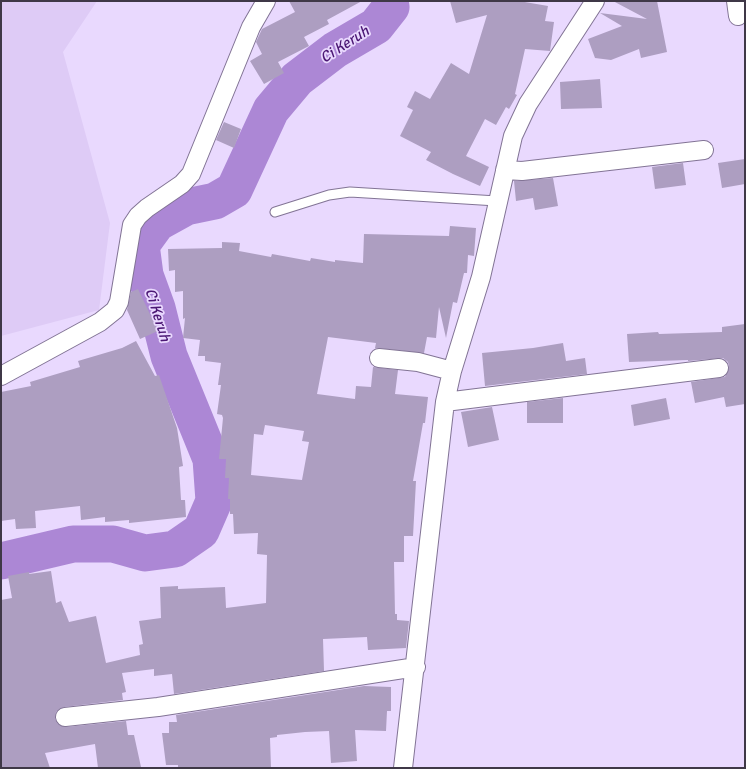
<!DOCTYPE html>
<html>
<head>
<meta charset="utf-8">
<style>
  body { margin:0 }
  #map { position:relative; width:746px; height:769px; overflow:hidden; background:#e9d9fe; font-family:Signika,sans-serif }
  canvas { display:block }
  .frame { position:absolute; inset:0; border:2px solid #3f3847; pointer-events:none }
</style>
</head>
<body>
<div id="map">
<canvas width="746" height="769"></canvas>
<div class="frame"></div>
</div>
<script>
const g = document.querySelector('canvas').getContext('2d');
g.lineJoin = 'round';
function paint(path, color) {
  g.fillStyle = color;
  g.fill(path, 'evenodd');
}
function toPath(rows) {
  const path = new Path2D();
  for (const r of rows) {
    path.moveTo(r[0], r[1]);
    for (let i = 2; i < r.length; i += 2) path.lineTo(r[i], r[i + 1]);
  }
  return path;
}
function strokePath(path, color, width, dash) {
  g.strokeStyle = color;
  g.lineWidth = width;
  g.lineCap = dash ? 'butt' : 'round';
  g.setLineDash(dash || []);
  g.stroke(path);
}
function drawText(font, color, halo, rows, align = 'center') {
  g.font = font + ' Signika,sans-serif';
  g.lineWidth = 3.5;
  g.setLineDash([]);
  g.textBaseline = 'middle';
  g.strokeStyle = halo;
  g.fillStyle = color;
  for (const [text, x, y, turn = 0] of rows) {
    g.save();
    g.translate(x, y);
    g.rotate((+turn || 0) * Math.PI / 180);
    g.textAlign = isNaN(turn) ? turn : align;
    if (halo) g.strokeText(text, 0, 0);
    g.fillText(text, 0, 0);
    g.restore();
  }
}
paint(toPath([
  [1,1,97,1,63,52,110,223,99,310,1,336]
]), '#decbf6');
strokePath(toPath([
  [1,561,73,544,113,544,145,553,175,549,201,531,214,501,211,459,169,356,157,308,145,275,141,245,157,223,186,207,215,201,234,190,271,110,297,79,335,50,376,26,391,7,390,1]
]), '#ac87d5', 37);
paint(toPath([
  [289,1,362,1,327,20,329,24,304,37,309,46,278,62,284,73,264,84,250,61,262,54,256,42,262,29,295,12],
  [450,1,519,1,548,6,545,21,554,22,550,51,525,49,515,94,517,95,509,109,506,107,496,125,485,119,466,156,489,167,480,186,453,174,426,160,431,152,400,136,413,110,407,107,415,91,430,99,451,63,469,74,487,15,456,23],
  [613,1,657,1,667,52,641,58,639,49,611,60,595,58,588,39,622,26,600,13,647,19],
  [600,79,602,108,561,109,560,82],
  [224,122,241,129,234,148,216,140],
  [745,159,745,184,722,188,718,163],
  [683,163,686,185,655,189,652,167],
  [553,178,558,206,535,210,533,198,516,201,514,181],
  [450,226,476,228,474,256,468,255,467,273,464,273,457,303,453,302,446,338,439,307,436,338,427,337,424,353,375,348,376,343,328,337,317,394,355,399,356,386,371,387,373,367,398,370,395,394,428,397,425,423,423,423,413,481,416,481,413,536,404,536,404,562,394,562,395,614,397,614,397,620,409,621,406,648,368,650,367,637,323,639,324,671,174,694,172,674,154,676,154,669,122,673,126,692,122,693,123,700,64,707,56,712,55,718,57,723,66,727,126,721,128,735,134,735,141,767,98,768,95,744,45,753,50,768,1,768,1,600,12,598,8,576,29,572,29,574,51,571,56,603,61,601,69,622,96,616,106,663,140,655,139,645,143,644,139,621,161,618,160,587,178,586,178,589,225,587,226,608,266,603,267,555,257,554,258,533,234,534,233,514,230,514,230,499,228,499,229,478,225,478,226,459,219,459,223,418,222,415,217,414,221,385,218,385,221,363,205,361,205,356,198,356,200,340,183,338,185,318,183,319,183,291,175,292,175,270,169,271,168,249,222,248,222,242,240,243,239,251,271,257,272,254,310,261,311,258,335,262,335,260,363,263,364,234,449,236],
  [265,425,304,431,302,441,309,442,302,480,251,475,254,434,263,435],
  [138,289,158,331,140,339,127,310,131,292],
  [745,324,745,404,726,407,724,397,695,403,691,382,725,377,729,367,728,362,723,358,688,361,688,360,629,362,627,334,658,332,659,334,722,332,722,327],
  [136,341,155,376,159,375,177,428,183,466,179,467,181,500,185,500,186,517,129,523,129,520,105,522,105,517,81,520,80,506,35,511,36,528,16,529,15,519,1,521,1,392,31,386,30,382,80,367,78,361,122,348],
  [563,343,566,361,585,358,587,374,485,386,482,353,533,348],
  [563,398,563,423,527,423,527,402],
  [666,398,670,419,634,426,631,405],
  [492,407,499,440,468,447,461,412],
  [364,686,391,687,391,711,387,711,386,731,355,730,357,761,331,763,329,731,305,732,277,735,277,737,270,738,271,768,178,768,178,765,166,765,162,733,169,733,169,722,177,722,176,715]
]), '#ad9ec1');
const lane = toPath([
  [275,212,329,195,350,192,497,201]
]);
const street = toPath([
  [736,1,738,16],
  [505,170,522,171,704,150],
  [379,358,418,362,452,371],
  [1,376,100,322,115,310,119,302,132,225,138,216,147,208,182,184,191,174,251,27,266,1],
  [445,402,719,368],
  [65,717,158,707,416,667],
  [403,768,445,402,452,371,481,277,513,136,528,104,595,1]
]);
strokePath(lane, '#827495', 11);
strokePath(street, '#827495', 20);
strokePath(lane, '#fff', 9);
strokePath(street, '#fff', 18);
drawText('italic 15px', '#4b1774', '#e9d9fe', [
  ["Ci Keruh",345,45,-33],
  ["Ci Keruh",157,315,73]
]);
</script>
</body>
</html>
